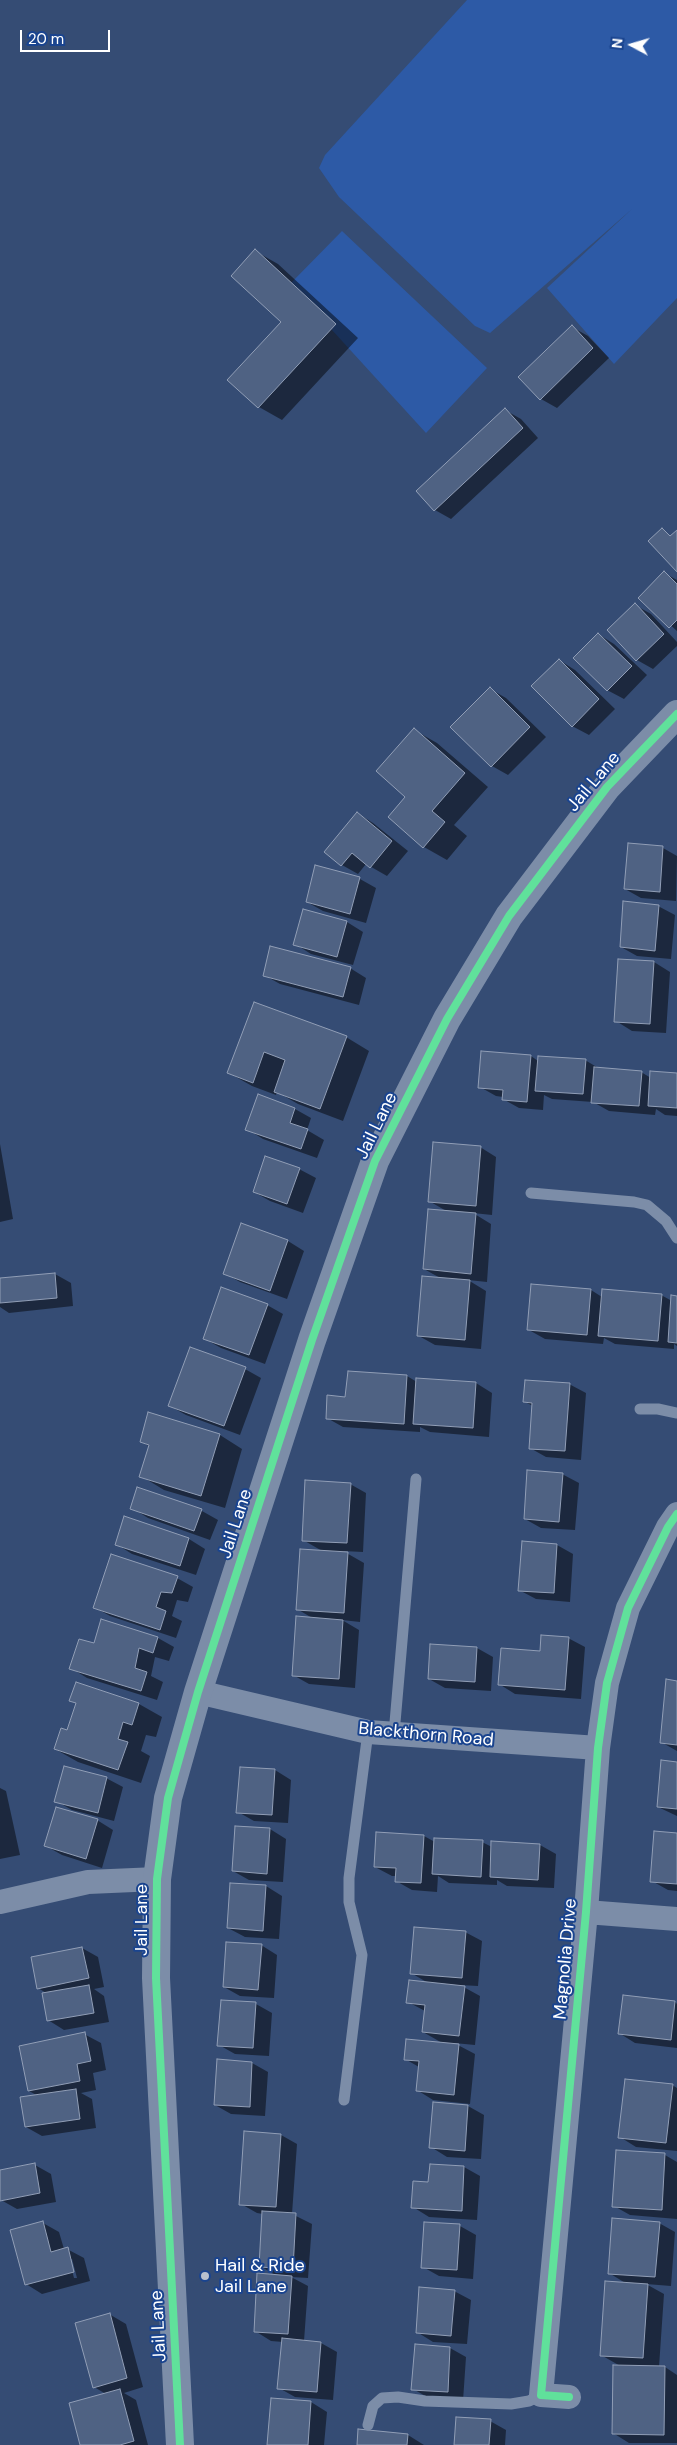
<!DOCTYPE html>
<html>
<head>
<meta charset="utf-8">
<style>
  body { margin:0 }
  #map { position:relative; width:677px; height:2445px; overflow:hidden; background:#354c74; font-family:"DM Sans",sans-serif }
  canvas { display:block }
  .north { position:absolute; left:607px; top:20px; width:50px; height:50px; -webkit-text-stroke:4px #1a448f; paint-order:stroke; rotate:276deg; font-size:14px; font-weight:700; line-height:20px; text-align:center; color:#fff }
  .north::after { content:''; display:block; margin:auto; width:18px; height:22px; background:#fff; clip-path:polygon(50% 0,100% 100%,50% 72%,0 100%) }
  .scale { position:absolute; left:20px; top:30px; width:90px; height:22px; box-sizing:border-box; border:2px solid #fff; border-top:0; padding-left:6px; font-size:15px; line-height:18px; white-space:nowrap; color:#fff; -webkit-text-stroke:4px #1a448f; paint-order:stroke }
</style>
</head>
<body>
<div id="map">
<canvas width="677" height="2445"></canvas>
<div class="north">N</div>
<div class="scale">20 m</div>
</div>
<script>
const g = document.querySelector('canvas').getContext('2d');
g.lineJoin = 'round';
function paint(path, color) {
  g.fillStyle = color;
  g.fill(path, 'evenodd');
}
function toPath(rows) {
  const path = new Path2D();
  for (const r of rows) {
    path.moveTo(r[0], r[1]);
    for (let i = 2; i < r.length; i += 2) path.lineTo(r[i], r[i + 1]);
  }
  return path;
}
function strokePath(path, color, width, dash) {
  g.strokeStyle = color;
  g.lineWidth = width;
  g.lineCap = dash ? 'butt' : 'round';
  g.setLineDash(dash || []);
  g.stroke(path);
}
function drawText(font, color, halo, rows, align = 'center') {
  g.font = font + ' "DM Sans",sans-serif';
  g.lineWidth = 4;
  g.setLineDash([]);
  g.textBaseline = 'middle';
  g.strokeStyle = halo;
  g.fillStyle = color;
  for (const [text, x, y, turn = 0] of rows) {
    g.save();
    g.translate(x, y);
    g.rotate((+turn || 0) * Math.PI / 180);
    g.textAlign = isNaN(turn) ? turn : align;
    if (halo) g.strokeText(text, 0, 0);
    g.fillText(text, 0, 0);
    g.restore();
  }
}
paint(toPath([
  [467,0,677,0,677,298,614,364,547,288,632,209,490,333,475,326,339,197,319,168,325,155],
  [342,231,487,368,426,433,290,284]
]), '#2d5aa6');
paint(toPath([
  [255,251,278,264,358,338,282,420,259,407,229,380,283,322],
  [572,327,588,336,609,358,557,408,541,399],
  [505,410,521,419,538,438,451,519,435,510],
  [664,573,677,580,677,631,640,598],
  [635,605,651,614,677,642,677,646,653,669,637,660],
  [598,634,614,644,647,675,624,699,607,690],
  [559,660,575,670,615,709,589,735,572,726],
  [490,689,506,698,546,737,508,775,492,766],
  [414,730,437,743,488,787,454,825,467,836,447,860,424,847,407,797],
  [357,813,373,823,408,851,387,876,366,864,358,874,342,865],
  [629,845,663,848,677,856,676,901,641,898,625,889],
  [316,867,360,879,376,888,366,923,323,911,307,902],
  [658,906,675,915,671,959,637,956,621,947],
  [347,922,363,932,353,965,311,954,295,944],
  [620,960,654,962,670,972,666,1033,632,1031,616,1021],
  [350,968,366,978,359,1005,280,984,264,975],
  [255,1003,346,1037,369,1051,343,1121,298,1104,277,1092,276,1095,252,1086,229,1073],
  [531,1056,538,1061,585,1060,600,1069,641,1072,651,1078,677,1074,677,1116,665,1115,656,1109,655,1115,609,1111,593,1102,552,1099,544,1095,543,1110,519,1108,503,1099,503,1097,496,1096,480,1087],
  [295,1109,311,1118,307,1130,324,1140,317,1158,263,1139,247,1129],
  [0,1144,13,1219,0,1222],
  [480,1147,496,1157,492,1215,473,1213,491,1224,487,1282,468,1280,486,1291,481,1349,435,1345,419,1336,442,1279,424,1269,448,1212,429,1201],
  [299,1169,316,1178,303,1213,270,1201,254,1192],
  [242,1224,288,1241,304,1251,287,1299,240,1282,224,1273],
  [55,1274,71,1283,73,1306,9,1313,0,1307,0,1279],
  [591,1290,602,1297,661,1295,672,1301,677,1297,677,1346,674,1344,674,1349,615,1344,604,1338,603,1344,545,1339,529,1330],
  [267,1305,283,1314,265,1364,221,1348,205,1339],
  [245,1369,261,1378,240,1435,186,1415,170,1406],
  [407,1376,417,1382,476,1383,492,1393,489,1437,430,1432,420,1427,420,1432,343,1427,327,1418,347,1398],
  [569,1384,586,1393,581,1460,546,1457,530,1448,533,1406,525,1402],
  [220,1435,242,1449,225,1508,164,1490,141,1476,150,1447,141,1441],
  [562,1474,579,1483,575,1530,541,1528,525,1519],
  [350,1484,366,1493,363,1552,343,1551,364,1563,360,1622,342,1620,359,1630,355,1688,309,1684,293,1675,314,1619,297,1609,324,1552,303,1540],
  [138,1488,202,1511,218,1520,210,1540,148,1518,132,1508],
  [125,1518,189,1539,205,1549,196,1575,132,1554,116,1544],
  [523,1543,557,1545,573,1554,570,1602,536,1599,519,1590],
  [177,1578,193,1587,188,1602,177,1600,172,1616,182,1621,176,1638,110,1616,94,1607],
  [102,1621,158,1638,174,1647,169,1661,155,1657,151,1676,163,1682,157,1700,87,1678,71,1668,95,1645],
  [568,1638,585,1647,581,1699,515,1694,499,1684,541,1653],
  [431,1645,477,1648,493,1657,491,1691,445,1688,429,1679],
  [677,1682,677,1751,661,1742],
  [76,1683,139,1704,162,1717,156,1737,146,1735,141,1751,150,1756,141,1783,78,1762,55,1749,68,1732,77,1704,71,1700],
  [677,1763,677,1816,658,1807],
  [275,1770,291,1780,288,1823,254,1821,238,1812],
  [106,1778,123,1787,114,1821,72,1810,56,1801],
  [0,1788,6,1791,20,1855,0,1859],
  [97,1820,113,1830,102,1868,62,1855,46,1846],
  [236,1827,270,1829,286,1839,283,1882,249,1880,233,1871],
  [378,1833,424,1836,435,1842,482,1842,492,1847,493,1842,540,1845,556,1854,554,1888,507,1886,497,1880,497,1885,449,1883,438,1876,437,1892,412,1890,396,1881,396,1876,392,1876,375,1867],
  [677,1834,677,1891,668,1890,652,1881],
  [266,1886,282,1896,279,1939,245,1937,228,1928],
  [465,1932,482,1941,478,1986,460,1985,480,1996,475,2045,454,2043,475,2054,470,2104,433,2100,417,2090,419,2067,405,2059,444,2044,423,2032,425,2011,408,2002,430,1984,411,1973],
  [261,1945,277,1955,274,1998,240,1996,224,1987],
  [82,1948,98,1957,104,1987,94,1989,104,1996,109,2022,64,2030,48,2020,48,1994,38,1988,32,1958],
  [675,2002,677,2004,677,2048,635,2043,619,2033],
  [256,2004,272,2013,269,2056,235,2054,219,2045],
  [84,2034,101,2043,106,2070,93,2073,96,2090,81,2093,92,2099,96,2128,42,2136,26,2127,38,2096,29,2091],
  [218,2061,252,2063,268,2072,265,2116,231,2114,215,2105],
  [672,2085,677,2088,677,2151,636,2147,620,2137],
  [468,2106,484,2115,481,2159,447,2157,431,2147],
  [281,2135,297,2144,292,2214,312,2224,308,2278,291,2277,308,2286,304,2341,321,2343,337,2352,333,2400,295,2397,279,2388,283,2342,271,2341,255,2331,277,2276,260,2266,263,2214,257,2213,241,2204],
  [665,2155,677,2162,677,2219,630,2215,614,2206],
  [35,2165,51,2174,56,2202,17,2209,1,2200,0,2171],
  [464,2167,480,2176,477,2220,429,2217,413,2207,429,2183],
  [43,2223,59,2232,64,2249,67,2249,84,2258,90,2281,42,2294,26,2284],
  [69,2259,72,2259,77,2278,74,2278],
  [659,2223,675,2232,671,2286,646,2284,664,2294,659,2367,665,2367,677,2375,677,2443,629,2443,613,2433,622,2367,601,2355,627,2284,609,2273],
  [460,2226,476,2235,473,2279,439,2276,423,2267],
  [454,2291,471,2300,467,2344,433,2342,417,2332],
  [109,2314,126,2324,143,2387,124,2393,136,2400,148,2445,81,2445,106,2394,94,2387],
  [450,2348,466,2357,463,2401,429,2398,413,2389],
  [273,2400,311,2402,327,2412,324,2445,269,2445],
  [490,2421,506,2430,505,2445,456,2445],
  [360,2431,408,2435,424,2445,358,2445]
]), '#0007');
const building = toPath([
  [255,249,336,324,258,408,227,380,281,322,231,276,255,249],
  [572,325,593,348,540,400,518,377,572,325],
  [505,408,523,428,434,511,416,491,505,408],
  [662,528,670,536,677,530,677,572,648,541,662,528],
  [664,571,677,584,677,620,669,628,638,598,664,571],
  [635,603,664,634,636,661,607,630,635,603],
  [598,633,632,666,607,691,573,658,598,633],
  [559,659,599,699,572,727,531,686,559,659],
  [490,687,530,727,491,767,450,727,490,687],
  [414,728,465,773,432,811,445,822,423,848,388,817,405,797,376,771,414,728],
  [357,812,392,841,370,868,352,853,341,866,324,852,357,812],
  [628,843,663,846,660,892,624,889,628,843],
  [315,865,360,877,350,914,306,902,315,865],
  [623,901,659,905,655,951,620,947,623,901],
  [303,909,347,921,337,957,293,945,303,909],
  [270,946,351,967,343,997,263,976,270,946],
  [618,959,654,961,650,1024,614,1022,618,959],
  [254,1002,347,1036,320,1109,274,1092,285,1060,264,1052,253,1083,227,1073,254,1002],
  [481,1051,531,1055,527,1102,502,1100,503,1090,478,1088,481,1051],
  [538,1056,586,1059,583,1094,535,1091,538,1056],
  [594,1067,642,1071,639,1106,591,1103,594,1067],
  [650,1071,677,1073,677,1108,648,1106,650,1071],
  [258,1094,295,1108,290,1123,308,1129,301,1149,245,1130,258,1094],
  [433,1142,481,1146,476,1206,428,1202,433,1142],
  [265,1156,300,1168,287,1204,253,1192,265,1156],
  [428,1209,476,1213,471,1274,423,1269,428,1209],
  [241,1223,288,1240,270,1291,223,1274,241,1223],
  [55,1273,57,1298,0,1303,0,1278,55,1273],
  [422,1276,470,1280,465,1340,417,1336,422,1276],
  [531,1284,591,1289,587,1335,527,1330,531,1284],
  [221,1287,268,1304,249,1355,203,1339,221,1287],
  [602,1289,662,1294,658,1341,598,1336,602,1289],
  [671,1295,677,1296,677,1343,668,1342,671,1295],
  [190,1347,246,1367,224,1426,168,1406,190,1347],
  [348,1371,407,1375,404,1424,326,1419,327,1395,345,1397,348,1371],
  [416,1378,476,1382,473,1428,413,1424,416,1378],
  [525,1380,570,1383,565,1451,529,1449,532,1403,523,1402,525,1380],
  [148,1412,220,1434,201,1496,139,1477,149,1445,140,1442,148,1412],
  [527,1470,563,1473,559,1522,524,1519,527,1470],
  [305,1480,351,1483,347,1543,302,1541,305,1480],
  [137,1487,202,1509,194,1531,130,1509,137,1487],
  [124,1516,189,1538,180,1566,115,1545,124,1516],
  [522,1541,557,1544,554,1593,518,1591,522,1541],
  [300,1549,348,1552,344,1613,296,1610,300,1549],
  [111,1554,178,1576,172,1593,161,1592,156,1607,166,1611,160,1630,93,1608,111,1554],
  [296,1616,343,1620,339,1679,292,1676,296,1616],
  [101,1619,158,1637,153,1653,139,1648,135,1668,147,1672,141,1691,69,1669,79,1639,94,1643,101,1619],
  [541,1635,569,1637,565,1690,498,1685,501,1648,540,1651,541,1635],
  [430,1644,477,1647,475,1682,428,1679,430,1644],
  [666,1679,677,1681,677,1745,660,1743,666,1679],
  [76,1682,139,1703,132,1725,123,1722,118,1739,128,1742,118,1770,54,1749,61,1728,67,1730,76,1703,69,1701,76,1682],
  [661,1760,677,1762,677,1809,657,1807,661,1760],
  [64,1766,107,1777,98,1813,54,1802,64,1766],
  [240,1767,275,1769,272,1815,236,1813,240,1767],
  [56,1807,98,1819,86,1859,44,1846,56,1807],
  [235,1826,270,1828,267,1874,232,1871,235,1826],
  [654,1831,677,1833,677,1884,650,1882,654,1831],
  [376,1832,424,1835,421,1883,395,1882,396,1868,374,1867,376,1832],
  [434,1838,483,1840,481,1877,432,1874,434,1838],
  [491,1841,540,1844,538,1880,490,1877,491,1841],
  [230,1883,266,1885,263,1931,227,1928,230,1883],
  [414,1927,466,1931,462,1978,410,1974,414,1927],
  [226,1942,262,1944,258,1990,223,1987,226,1942],
  [82,1947,89,1978,37,1989,31,1957,82,1947],
  [409,1980,465,1986,459,2036,422,2032,425,2005,406,2003,409,1980],
  [89,1985,94,2013,47,2021,42,1993,89,1985],
  [623,1995,675,2001,671,2040,618,2034,623,1995],
  [221,2000,256,2002,253,2048,217,2046,221,2000],
  [85,2032,91,2061,77,2064,80,2081,28,2091,19,2046,85,2032],
  [406,2039,459,2044,454,2095,416,2091,419,2061,404,2060,406,2039],
  [217,2059,252,2062,250,2107,214,2105,217,2059],
  [625,2079,673,2084,666,2143,618,2138,625,2079],
  [76,2089,80,2119,25,2127,20,2097,76,2089],
  [433,2102,468,2105,465,2151,429,2148,433,2102],
  [244,2131,281,2134,276,2207,239,2205,244,2131],
  [616,2150,665,2153,662,2210,612,2207,616,2150],
  [35,2163,40,2193,0,2201,0,2170,35,2163],
  [430,2164,464,2166,462,2211,411,2208,413,2181,428,2182,430,2164],
  [262,2211,296,2213,293,2269,259,2267,262,2211],
  [612,2218,660,2222,655,2277,608,2274,612,2218],
  [43,2221,51,2252,68,2247,74,2272,25,2285,10,2230,43,2221],
  [424,2222,460,2224,457,2270,421,2268,424,2222],
  [257,2273,292,2276,288,2334,254,2332,257,2273],
  [605,2281,648,2284,643,2358,600,2356,605,2281],
  [419,2287,455,2290,451,2336,416,2333,419,2287],
  [110,2313,127,2378,93,2388,75,2323,110,2313],
  [282,2338,321,2342,317,2392,277,2389,282,2338],
  [415,2344,450,2347,448,2392,411,2390,415,2344],
  [613,2365,665,2366,664,2435,612,2434,613,2365],
  [120,2389,134,2441,120,2445,80,2445,69,2403,120,2389],
  [271,2398,311,2401,308,2445,267,2445,271,2398],
  [456,2417,491,2419,489,2445,454,2445,456,2417],
  [358,2429,408,2434,407,2445,357,2445,358,2429]
]);
paint(building, '#4f6283');
strokePath(building, '#919eb6', 1);
strokePath(toPath([
  [531,1193,634,1202,647,1205,666,1221,677,1238],
  [640,1409,658,1409,677,1413],
  [394,1734,416,1479],
  [344,2100,362,1955,349,1902,349,1878,368,1732],
  [368,2425,373,2406,382,2398,398,2397,425,2401,511,2404,529,2401,541,2395]
]), '#7c8da8', 11);
strokePath(toPath([
  [198,1692,368,1732,598,1748],
  [0,1902,88,1882,157,1879],
  [586,1912,677,1919],
  [569,2397,541,2395,586,1912,598,1748,607,1683,628,1608,668,1527,677,1514]
]), '#7c8da8', 24);
strokePath(toPath([
  [180,2445,156,1978,157,1879,168,1798,198,1692,312,1340,375,1161,447,1019,509,916,607,787,677,714]
]), '#7c8da8', 28);
strokePath(toPath([
  [569,2397,541,2395,586,1912,598,1748,607,1683,628,1608,668,1527,677,1514],
  [180,2445,156,1978,157,1879,168,1798,198,1692,312,1340,375,1161,447,1019,509,916,607,787,677,714]
]), '#60e19b', 8);
for (const [x, y, r, color] of [
  [205,2276,5,"#b8c0ce"]
]) {
  const dot = new Path2D();
  dot.arc(x, y, r, 0, 2 * Math.PI);
  g.fillStyle = color;
  g.fill(dot);
  strokePath(dot, '#1a448f', 2);
}
drawText('18px', '#fff', '#1a448f', [
  ["Jail Lane",594,782,-50],
  ["Jail Lane",377,1126,-64],
  ["Jail Lane",236,1524,-72],
  ["Blackthorn Road",426,1735,5],
  ["Jail Lane",142,1920,-90],
  ["Magnolia Drive",566,1959,-85],
  ["Jail Lane",159,2326,-93]
]);
drawText('18px', '#fff', '#1a448f', [
  ["Hail & Ride",215,2266],
  ["Jail Lane",215,2287]
], 'left');
</script>
</body>
</html>
